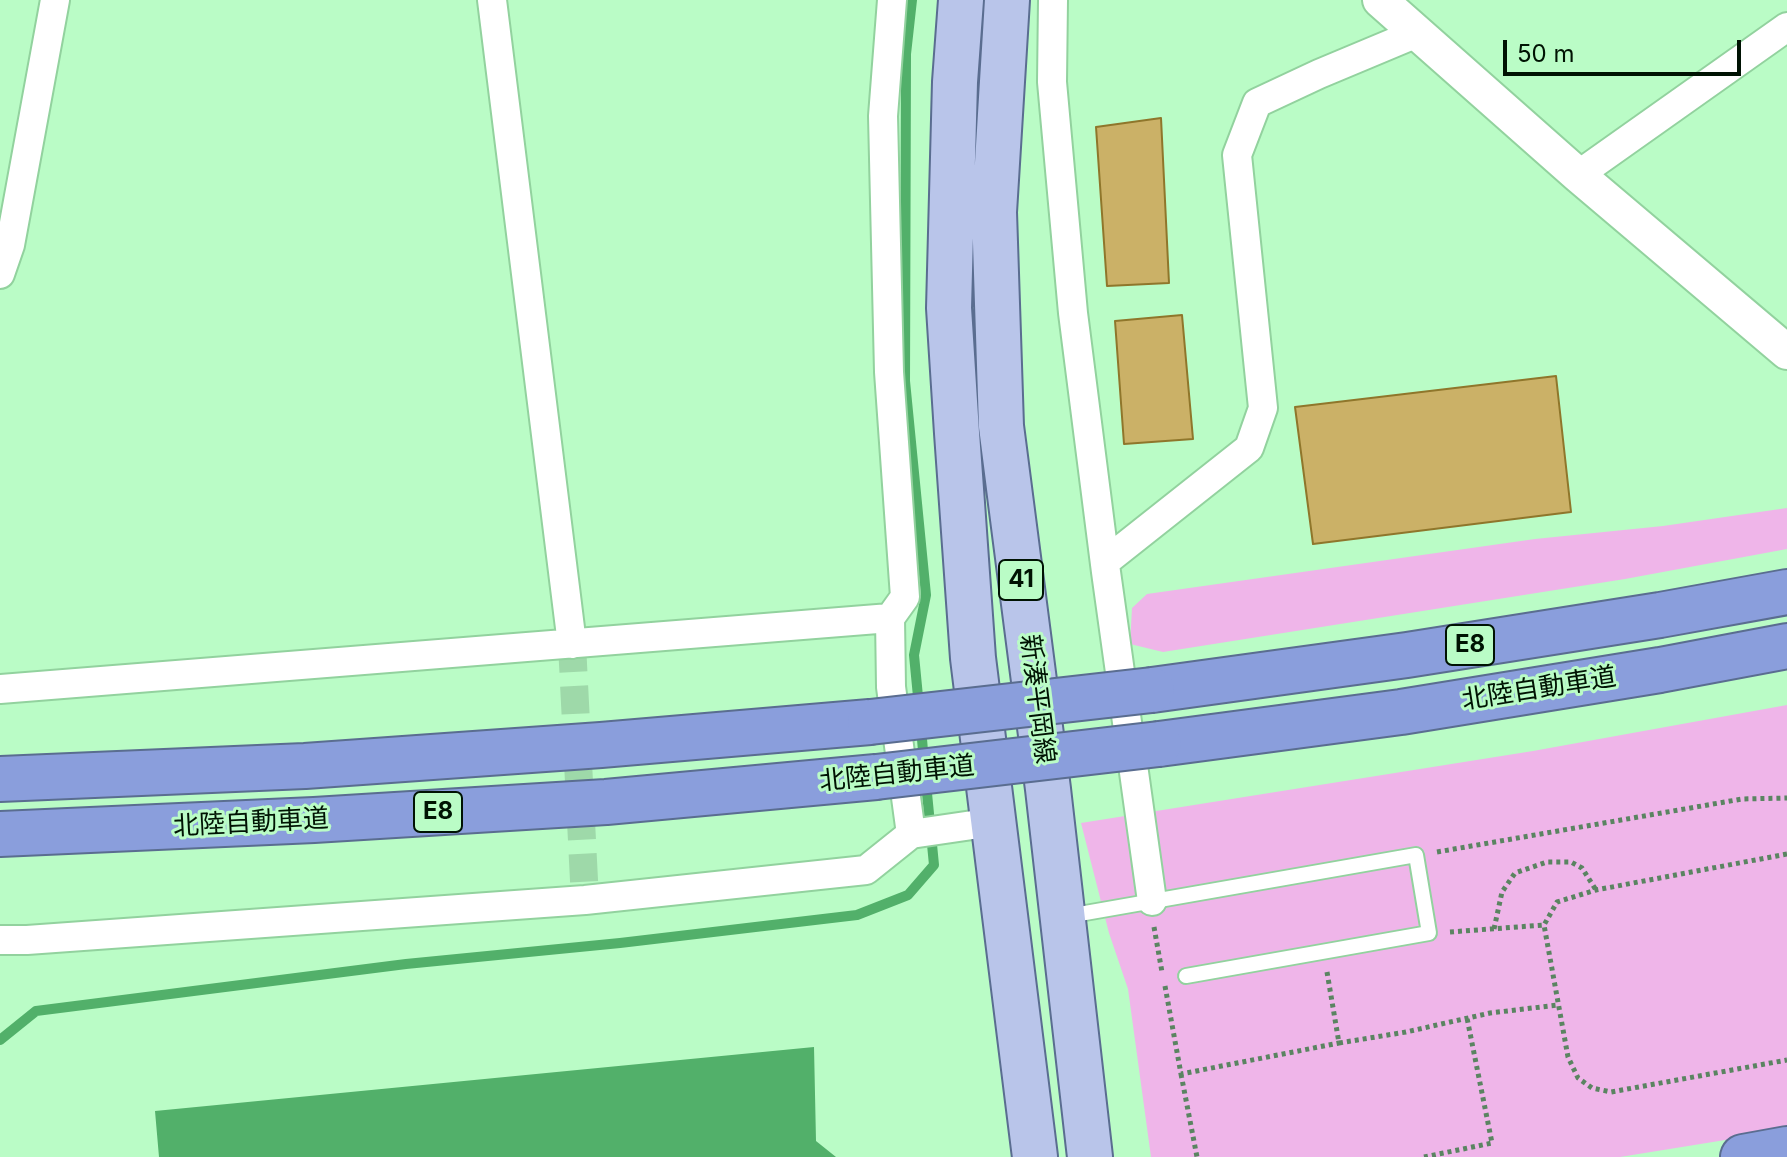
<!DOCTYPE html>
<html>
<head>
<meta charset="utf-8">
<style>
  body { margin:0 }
  #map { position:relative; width:1787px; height:1157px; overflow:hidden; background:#bafcc6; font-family:Inter,sans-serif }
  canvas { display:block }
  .scale { position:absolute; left:1503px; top:40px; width:238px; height:36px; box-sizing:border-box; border:4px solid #001303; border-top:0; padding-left:10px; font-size:24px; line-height:28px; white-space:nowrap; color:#001303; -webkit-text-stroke:6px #bafcc6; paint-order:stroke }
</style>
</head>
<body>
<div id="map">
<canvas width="1787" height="1157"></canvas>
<div class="scale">50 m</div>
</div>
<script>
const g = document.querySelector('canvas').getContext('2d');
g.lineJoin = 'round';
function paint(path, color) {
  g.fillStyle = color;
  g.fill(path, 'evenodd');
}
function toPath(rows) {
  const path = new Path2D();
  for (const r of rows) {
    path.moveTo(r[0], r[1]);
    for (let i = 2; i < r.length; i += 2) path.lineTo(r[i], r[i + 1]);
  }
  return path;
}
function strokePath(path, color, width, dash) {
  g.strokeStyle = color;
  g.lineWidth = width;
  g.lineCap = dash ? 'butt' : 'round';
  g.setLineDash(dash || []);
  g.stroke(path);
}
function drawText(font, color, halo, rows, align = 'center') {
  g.font = font + ' Inter,"Noto Sans JP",sans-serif';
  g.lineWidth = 6;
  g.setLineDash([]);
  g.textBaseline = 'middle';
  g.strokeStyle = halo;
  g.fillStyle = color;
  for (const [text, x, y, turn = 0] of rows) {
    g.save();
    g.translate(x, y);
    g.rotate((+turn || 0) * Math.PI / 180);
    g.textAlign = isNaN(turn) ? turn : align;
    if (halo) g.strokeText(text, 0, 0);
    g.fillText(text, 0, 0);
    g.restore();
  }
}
paint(toPath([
  [1787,508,1787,549,1625,579,1163,652,1130,644,1132,608,1147,594,1535,539,1663,526],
  [1787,705,1787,1130,1620,1157,1151,1157,1128,989,1109,933,1081,823,1533,751]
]), '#efb5e9');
paint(toPath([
  [814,1047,816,1141,836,1157,159,1157,155,1111]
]), '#52b06a');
strokePath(toPath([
  [912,0,906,54,905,381,926,595,914,655,919,707],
  [921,727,924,763],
  [0,1040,36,1011,406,964,620,943,857,915,908,895,934,865,926,783]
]), '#52b06a', 10);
const building = toPath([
  [1161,118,1169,283,1107,286,1096,127,1161,118],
  [1182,315,1193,439,1124,444,1115,321,1182,315],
  [1556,376,1571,512,1313,544,1295,407,1556,376]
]);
paint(building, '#cbb167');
strokePath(building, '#8f762b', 2);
strokePath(toPath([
  [572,644,585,900]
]), '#9ed9a9', 28, [28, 14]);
const service = toPath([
  [1068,916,1416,855,1429,933,1186,976]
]);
const minor = toPath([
  [492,0,572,644],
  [1053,0,1052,82,1073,313,1106,572,1152,901],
  [1578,175,1787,27],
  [0,274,10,245,55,0],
  [1105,562,1249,448,1263,408,1237,155,1257,103,1319,74,1417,33],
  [890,618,891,687,911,834],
  [0,689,890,618,905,597,889,372,883,116,892,0],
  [0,940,27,940,585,900,866,870,911,834,993,822]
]);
const tertiary = toPath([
  [1380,0,1578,175,1787,352]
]);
const primary = toPath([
  [961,0,955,82,949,308,957,433,973,658,1035,1157],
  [1007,0,994,212,1001,426,1048,789,1090,1157]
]);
const motorway = toPath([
  [1152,690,1407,655,1660,615,1787,592],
  [1159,744,1401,712,1660,670,1787,646],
  [0,779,305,766,601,745,870,722],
  [0,834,314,820,606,802,876,777],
  [1743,1157,1787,1149]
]);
strokePath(service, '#92d29e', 18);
strokePath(minor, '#92d29e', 32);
strokePath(tertiary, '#92d29e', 38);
strokePath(primary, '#5a6d90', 48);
strokePath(motorway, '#5a6d90', 48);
strokePath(toPath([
  [1437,852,1742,799,1787,798],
  [1787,854,1596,890,1557,902,1544,925,1568,1057,1578,1078,1592,1088,1611,1092,1787,1060],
  [1154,927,1162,972],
  [1494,929,1502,892,1515,873,1547,862,1571,862,1582,868,1596,890],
  [1450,932,1544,925],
  [1327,972,1339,1043,1406,1032,1490,1013,1558,1005],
  [1165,986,1181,1074,1339,1043],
  [1181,1074,1197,1157],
  [1424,1157,1492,1143,1467,1018]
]), '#5a8461', 5, [4, 4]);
strokePath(service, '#fff', 14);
strokePath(minor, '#fff', 28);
strokePath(tertiary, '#fff', 34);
strokePath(primary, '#b9c5ea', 44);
strokePath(motorway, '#8a9edc', 44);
const motorwayBridge = toPath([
  [870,722,1152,690],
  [876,777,1159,744]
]);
strokePath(motorwayBridge, '#5a6d90', 48, []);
strokePath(motorwayBridge, '#8a9edc', 44);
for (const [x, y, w] of [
  [1021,580,44],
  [1470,645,48],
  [438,812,48]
]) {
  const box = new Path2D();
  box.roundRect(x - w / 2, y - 20, w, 40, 6);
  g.fillStyle = '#bafcc6';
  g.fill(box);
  strokePath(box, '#001303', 2);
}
drawText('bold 24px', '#001303', null, [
  ["41",1021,580],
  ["E8",1470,645],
  ["E8",438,812]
]);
drawText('26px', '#001303', '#bafcc6', [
  ["北陸自動車道",1539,689,-9],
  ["新湊平岡線",1037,699,83],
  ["北陸自動車道",897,774,-6],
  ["北陸自動車道",251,823,-3]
]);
</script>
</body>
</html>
